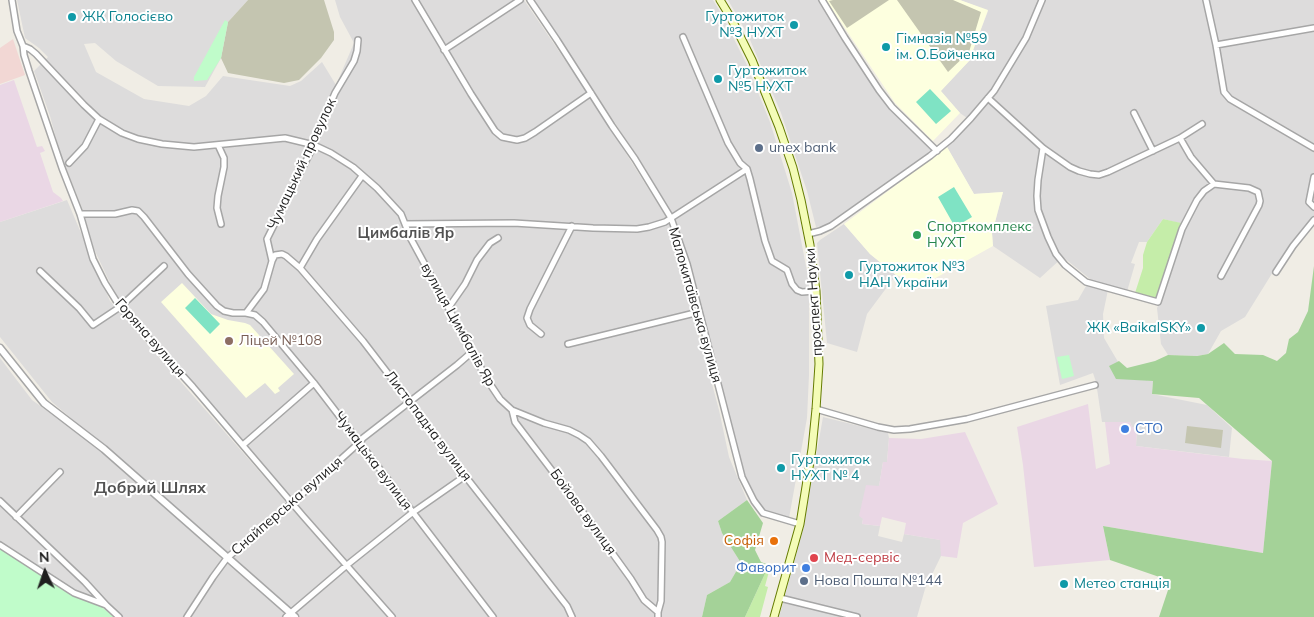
<!DOCTYPE html>
<html>
<head>
<meta charset="utf-8">
<style>
  body { margin:0 }
  #map { position:relative; width:1314px; height:617px; overflow:hidden; background:#f0ede5; font-family:Mulish,sans-serif }
  canvas { display:block }
  .north { position:absolute; left:20px; top:547px; width:50px; height:50px; -webkit-text-stroke:4px #fff; paint-order:stroke; rotate:357deg; font-size:14px; font-weight:700; line-height:20px; text-align:center; color:#1f1f1f }
  .north::after { content:''; display:block; margin:auto; width:18px; height:22px; background:#1f1f1f; clip-path:polygon(50% 0,100% 100%,50% 72%,0 100%) }
</style>
</head>
<body>
<div id="map">
<canvas width="1314" height="617"></canvas>
<div class="north">N</div>
</div>
<script>
const g = document.querySelector('canvas').getContext('2d');
g.lineJoin = 'round';
function paint(path, color) {
  g.fillStyle = color;
  g.fill(path, 'evenodd');
}
function toPath(rows) {
  const path = new Path2D();
  for (const r of rows) {
    path.moveTo(r[0], r[1]);
    for (let i = 2; i < r.length; i += 2) path.lineTo(r[i], r[i + 1]);
  }
  return path;
}
function strokePath(path, color, width, dash) {
  g.strokeStyle = color;
  g.lineWidth = width;
  g.lineCap = dash ? 'butt' : 'round';
  g.setLineDash(dash || []);
  g.stroke(path);
}
function drawText(font, color, halo, rows, align = 'center') {
  g.font = font + ' Mulish,sans-serif';
  g.lineWidth = 4;
  g.setLineDash([]);
  g.textBaseline = 'middle';
  g.strokeStyle = halo;
  g.fillStyle = color;
  for (const [text, x, y, turn = 0] of rows) {
    g.save();
    g.translate(x, y);
    g.rotate((+turn || 0) * Math.PI / 180);
    g.textAlign = isNaN(turn) ? turn : align;
    if (halo) g.strokeText(text, 0, 0);
    g.fillText(text, 0, 0);
    g.restore();
  }
}
paint(toPath([
  [17,0,248,0,228,22,221,58,205,87,158,86,116,61,95,43,84,44,96,72,144,99,189,106,206,96,223,76,290,86,301,81,322,62,336,85,354,43,340,17,335,0,524,0,591,98,672,226,694,317,719,410,729,457,747,500,718,521,722,533,741,563,730,582,707,595,702,617,395,617,346,559,310,520,183,372,128,313,117,299,110,290,111,285,94,249,82,208,60,153,50,116,34,71,48,57,39,48,25,38],
  [533,0,713,0,721,13,746,63,770,122,792,193,809,282,809,375,807,418,789,518,765,512,745,478,676,221,645,168],
  [728,0,822,0,818,1,883,100,933,150,825,226,816,227,807,191,781,113,748,35],
  [960,0,1040,0,1021,41,989,93,967,118,960,113,940,91,969,61,988,11],
  [1046,0,1314,0,1314,216,1281,259,1245,317,1221,331,1208,354,1197,356,1168,355,1161,344,1157,308,1164,295,1187,225,1163,219,1147,242,1139,242,1131,263,1135,264,1126,295,1108,290,1103,314,1104,338,1127,377,1153,381,1152,394,1207,405,1232,428,1229,457,1136,446,1137,428,1132,427,1130,422,1102,422,1096,382,1093,373,1060,385,1046,306,1078,300,1090,279,1063,257,1040,278,993,246,992,234,1003,192,974,194,947,147,968,126,996,93,1034,25],
  [67,200,110,301,387,617,299,617,233,557,52,402,0,337,0,222],
  [844,224,870,254,896,275,867,314,857,352,827,343,817,243,820,240],
  [0,358,32,400,103,451,223,560,290,617,122,617,107,604,73,592,0,544],
  [823,417,888,433,889,438,887,462,883,462,879,487,863,519,862,524,880,526,878,536,902,542,904,534,941,540,941,556,925,589,917,617,779,617,803,530]
]), '#dddcdc');
paint(toPath([
  [13,39,25,75,0,84,0,48]
]), '#f2d7d4');
paint(toPath([
  [14,80,37,147,42,146,45,151,40,153,53,192,61,198,63,201,0,222,0,85],
  [1088,404,1096,469,1110,464,1105,422,1130,422,1132,427,1137,428,1136,446,1243,459,1272,461,1263,553,1103,526,1110,560,1034,567,1023,465,1017,427],
  [965,432,998,504,963,523,957,558,941,556,940,540,904,534,906,523,882,517,880,526,862,524,863,519,859,516,866,485,879,486,883,462,887,462,889,438,921,439]
]), '#ead7e5');
paint(toPath([
  [826,0,960,0,988,10,969,61,941,91,960,113,933,141,895,103],
  [947,147,974,194,1003,192,992,233,993,246,923,285,896,275,870,254,844,224],
  [182,283,211,314,228,320,245,323,250,325,294,374,278,388,280,391,275,394,265,383,246,398,161,302]
]), '#fdffdf');
paint(toPath([
  [248,0,324,0,334,32,334,40,321,58,299,80,284,83,228,73,221,58,228,22],
  [833,0,889,0,847,28,829,1],
  [897,0,953,0,981,12,969,52,948,72],
  [1187,426,1223,430,1221,448,1185,443]
]), '#c4c5b0');
paint(toPath([
  [1163,219,1181,223,1157,300,1135,293,1143,268,1143,255,1147,242],
  [769,565,770,568,765,586,768,587,760,617,745,617]
]), '#c5eda9');
paint(toPath([
  [1314,266,1314,617,1159,617,1171,581,1110,560,1103,526,1263,553,1272,461,1199,398,1152,394,1153,381,1116,379,1109,366,1119,361,1127,368,1155,361,1168,355,1197,356,1208,354,1224,343,1235,354,1263,355,1277,361,1286,353,1289,339,1298,332,1308,311],
  [747,500,763,523,755,550,761,562,769,565,745,617,702,617,707,595,730,582,741,563,722,533,718,521]
]), '#a4d298');
paint(toPath([
  [225,20,228,22,221,58,207,80,194,81,194,77],
  [1069,355,1074,376,1062,379,1057,357],
  [0,547,98,604,114,617,0,617]
]), '#c0fcca');
paint(toPath([
  [930,89,951,111,936,124,916,102],
  [954,187,972,217,955,227,938,197],
  [195,298,220,324,210,334,185,308]
]), '#7fe3c4');
const minor = toPath([
  [12,0,17,31,23,46,24,55,29,71,62,168,80,214,93,259,105,283,120,307,193,387,303,516,392,617],
  [415,0,471,94,495,131,502,137,517,140,525,138,535,132,591,93],
  [530,0,557,40,612,126,635,159,671,218,687,264,742,477,754,501,763,513,800,524],
  [822,0,845,38,879,90,892,107,937,151],
  [1206,0,1216,45,1224,92,1230,99,1314,148],
  [683,37,728,143,740,163,747,169,750,179,765,241,772,261,787,270,792,284,797,290,802,292,816,291],
  [1216,45,1314,28],
  [23,46,30,49,36,54,84,105,99,119,122,133,138,139,162,144,194,147,285,138,314,145,331,153,353,167,377,188,401,214,411,239,488,381,500,399,512,410,544,423,569,430,579,435,588,441,601,456,657,530,661,537,662,542,661,601,658,612,658,617],
  [444,50,520,0],
  [988,98,1043,148,1070,167,1079,171,1090,174,1099,175,1108,172,1180,138,1202,124],
  [1134,113,1153,151],
  [1180,138,1191,157,1214,184,1249,188,1258,192,1260,201,1259,205,1221,276],
  [218,145,224,158,224,167,218,196,217,208,221,224],
  [1043,148,1038,180,1037,196,1038,210,1048,237,1056,254,1065,265,1086,282,1158,302,1182,229,1197,200,1204,191,1214,184],
  [69,163,85,146,99,119],
  [1314,177,1309,202,1314,207],
  [80,214,115,214,132,210,138,211,144,217,188,274,217,306,224,311,233,313,246,313,255,315,263,322,314,383,493,617],
  [405,224,514,223,593,228,637,229,649,227,665,222,747,169],
  [808,234,820,231,831,226,930,156,951,139,971,118,994,91,1026,38,1042,0],
  [272,261,275,255,282,254,286,256,300,268,363,341,409,401,437,440,567,606,572,617],
  [300,268,317,239,362,176],
  [40,271,79,308,93,325,120,307,164,266],
  [1276,272,1293,246,1314,220],
  [449,307,465,284,477,260,490,243,498,238],
  [246,313,264,289,272,261,267,239,314,145,319,130,335,93,354,61,357,51,358,40],
  [541,334,530,325,527,318,530,309,572,226],
  [568,344,699,312],
  [816,409,878,427,894,430,910,429,967,419,1095,385],
  [512,410,515,422,569,493,631,579,644,600,658,612],
  [243,445,314,383],
  [0,501,85,582,106,605],
  [16,517,60,472],
  [0,545,74,593,106,605,119,617],
  [780,598,857,617],
  [187,617,213,577,227,558,292,503,360,442,363,438,457,365,472,352],
  [286,617,347,565,412,513,465,476]
]);
const tertiary = toPath([
  [0,348,44,403,104,449,295,617]
]);
const secondary = toPath([
  [720,0,731,18,752,60,779,127,793,168,801,200,810,245,816,291,819,364,816,409,812,449,800,524,774,617]
]);
strokePath(minor, '#a6a6a6', 8);
strokePath(tertiary, '#a6a6a6', 9);
strokePath(secondary, '#657c00', 9);
strokePath(minor, '#fff', 5);
strokePath(tertiary, '#fff', 6);
strokePath(secondary, '#f4fcb7', 7);
for (const [x, y, r, color] of [
  [72,17,5,"#0f9aa8"],
  [794,25,5,"#0f9aa8"],
  [886,47,5,"#0f9aa8"],
  [718,79,5,"#0f9aa8"],
  [759,148,5,"#5c6f8a"],
  [917,235,5,"#2e9e5b"],
  [849,275,5,"#0f9aa8"],
  [1201,328,5,"#0f9aa8"],
  [229,341,5,"#8d6e63"],
  [1125,429,5,"#3f7fe0"],
  [781,468,5,"#0f9aa8"],
  [774,541,5,"#e8710a"],
  [814,558,5,"#e0444e"],
  [806,568,5,"#3f7fe0"],
  [804,581,5,"#5c6f8a"],
  [1064,584,5,"#0f9aa8"]
]) {
  const dot = new Path2D();
  dot.arc(x, y, r, 0, 2 * Math.PI);
  g.fillStyle = color;
  g.fill(dot);
  strokePath(dot, '#fff', 2);
}
drawText('14px', '#0d838f', '#fff', [
  ["ЖК Голосієво",82,17],
  ["Гуртожиток",784,17,"right"],
  ["№3 НУХТ",784,33,"right"],
  ["Гімназія №59",896,39],
  ["ім. О.Бойченка",896,55],
  ["Гуртожиток",728,71],
  ["№5 НУХТ",728,87],
  ["Гуртожиток №3",859,267],
  ["НАН України",859,283],
  ["ЖК «BaikalSKY»",1191,328,"right"],
  ["Гуртожиток",791,460],
  ["НУХТ № 4",791,476],
  ["Метео станція",1074,584]
], 'left');
drawText('14px', '#4e5e75', '#fff', [
  ["unex bank",769,148],
  ["Нова Пошта №144",814,581]
], 'left');
drawText('14px', '#1f1f1f', '#fff', [
  ["Чумацький провулок",302,164,-65],
  ["проспект Науки",814,302,-94],
  ["Малокитаївська вулиця",695,305,74],
  ["вулиця Цимбалів Яр",458,325,61],
  ["Горяна вулиця",150,338,49],
  ["Листопадна вулиця",428,426,53],
  ["Чумацька вулиця",373,461,53],
  ["Снайперська вулиця",287,506,-41],
  ["Бойова вулиця",583,512,54]
]);
drawText('14px', '#27864d', '#fff', [
  ["Спорткомплекс",927,227],
  ["НУХТ",927,243]
], 'left');
drawText('14px', '#785e54', '#fff', [
  ["Ліцей №108",239,341]
], 'left');
drawText('14px', '#366cbe', '#fff', [
  ["СТО",1135,429],
  ["Фаворит",796,568,"right"]
], 'left');
drawText('14px', '#c56008', '#fff', [
  ["Софія",764,541]
], 'right');
drawText('14px', '#be3a42', '#fff', [
  ["Мед-сервіс",824,558]
], 'left');
drawText('bold 15px', '#525252', '#fff', [
  ["Цимбалів Яр",406,233]
]);
drawText('bold 16px', '#525252', '#fff', [
  ["Добрий Шлях",150,488]
]);
</script>
</body>
</html>
